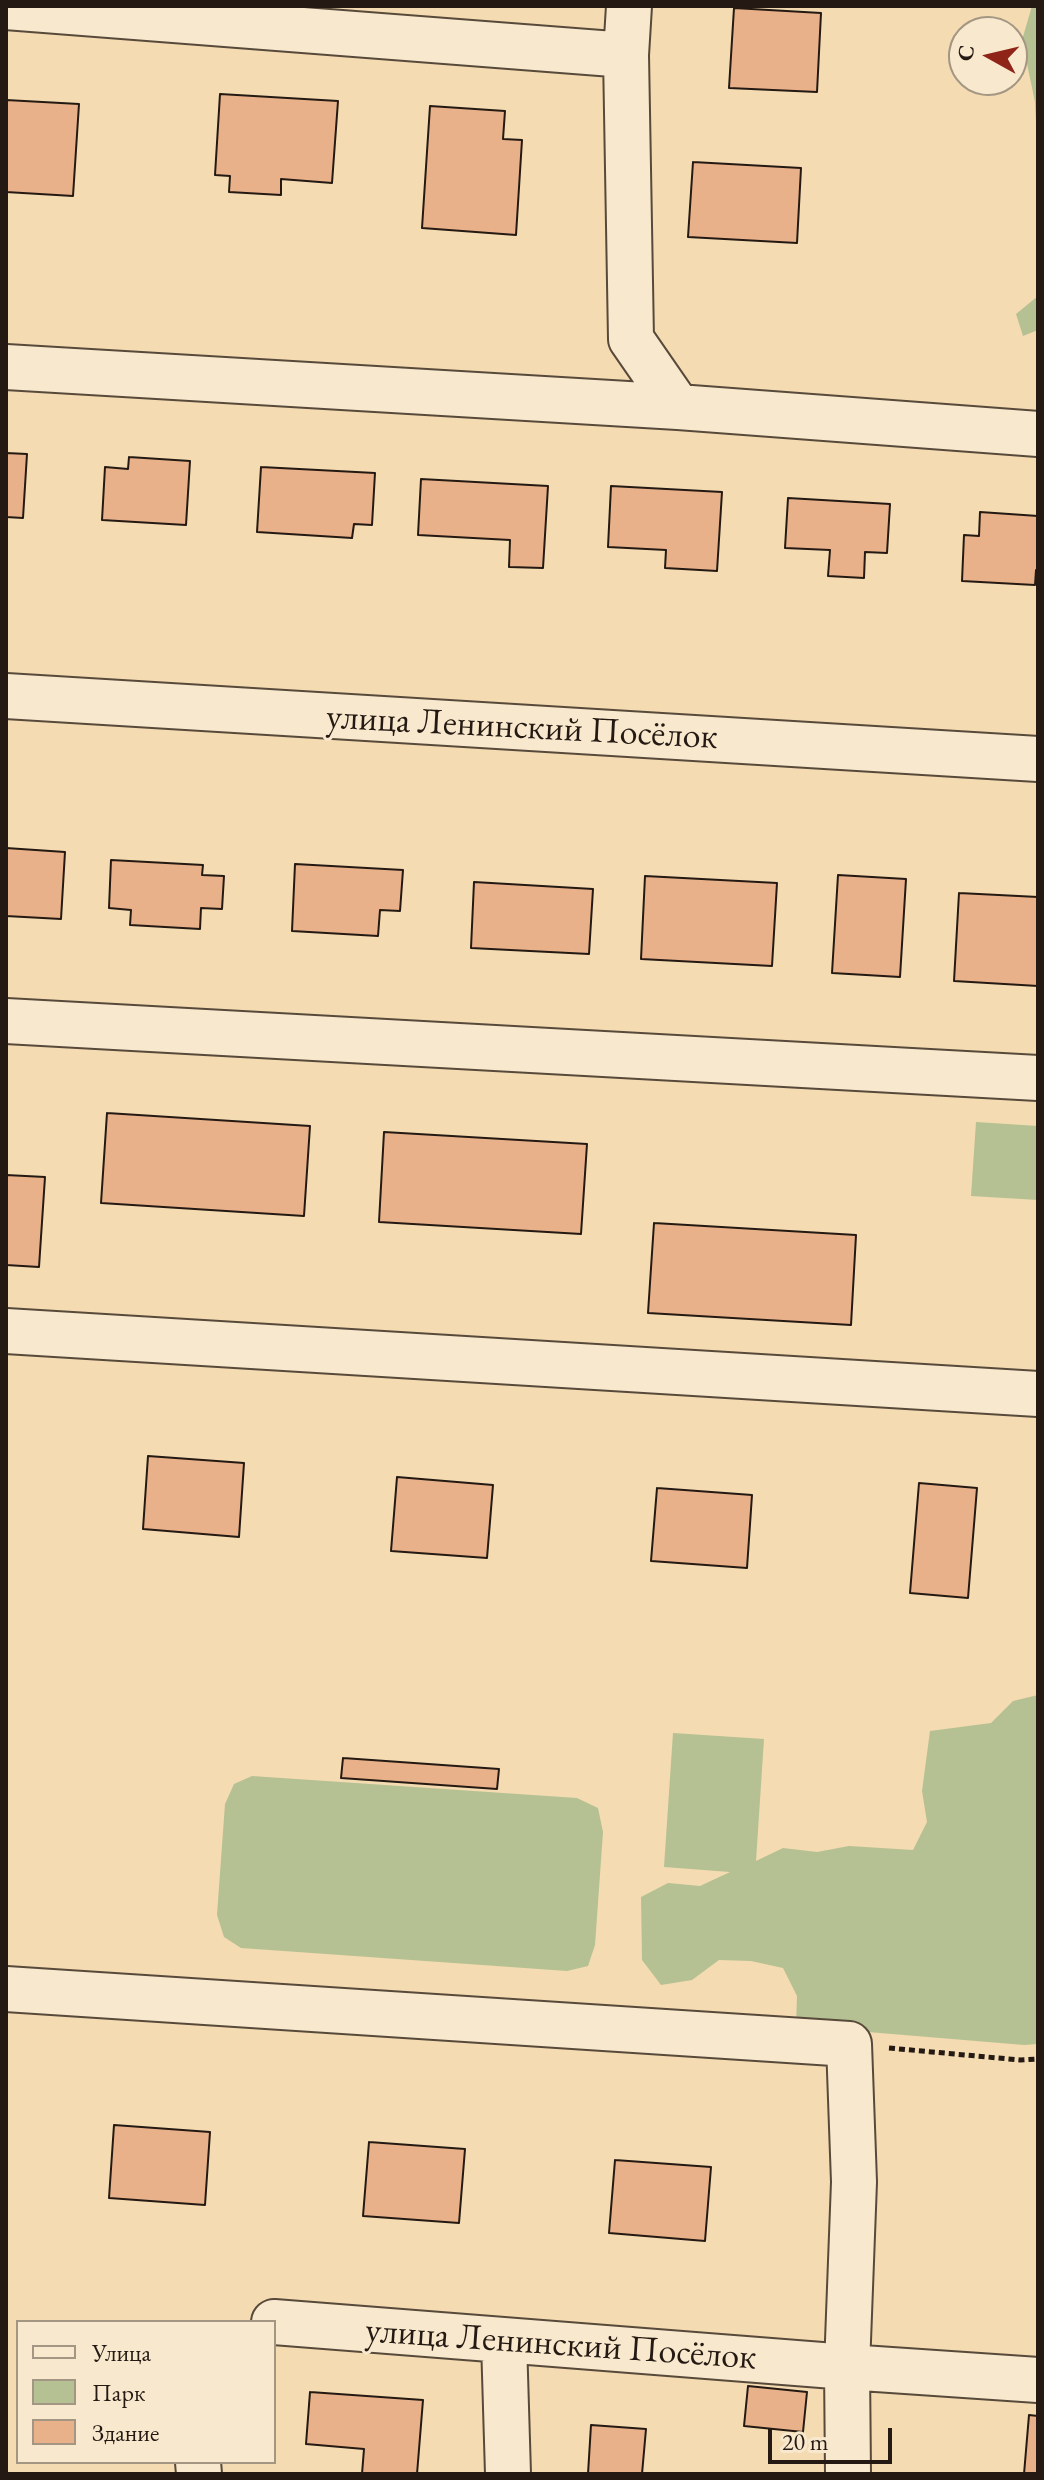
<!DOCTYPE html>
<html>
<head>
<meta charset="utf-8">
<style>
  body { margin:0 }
  #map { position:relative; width:1044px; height:2480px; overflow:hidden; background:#f4dbb2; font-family:"EB Garamond",serif }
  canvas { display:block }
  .frame { position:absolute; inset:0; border:8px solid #241a13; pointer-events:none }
  .legend { position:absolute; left:16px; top:2320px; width:260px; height:144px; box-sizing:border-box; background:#f8e8cd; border:2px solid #a39683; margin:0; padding:10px 14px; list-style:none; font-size:24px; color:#241a13 }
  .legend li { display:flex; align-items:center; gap:16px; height:40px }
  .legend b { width:40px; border:2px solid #a39683 }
  .north { position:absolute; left:948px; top:16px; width:80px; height:80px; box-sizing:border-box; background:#f8e8cd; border:2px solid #a39683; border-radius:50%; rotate:278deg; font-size:22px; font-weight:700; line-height:32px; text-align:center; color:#241a13 }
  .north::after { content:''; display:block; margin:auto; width:28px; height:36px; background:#8f2418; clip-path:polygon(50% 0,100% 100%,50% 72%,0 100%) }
  .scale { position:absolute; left:768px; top:2428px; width:124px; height:36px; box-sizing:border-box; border:4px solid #241a13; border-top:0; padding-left:10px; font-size:24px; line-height:28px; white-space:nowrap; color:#241a13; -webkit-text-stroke:6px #f8e8cd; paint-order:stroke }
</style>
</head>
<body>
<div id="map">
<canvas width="1044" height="2480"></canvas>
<div class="frame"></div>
<ul class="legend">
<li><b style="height:10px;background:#f8e8cd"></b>Улица</li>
<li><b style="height:22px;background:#b5c192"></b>Парк</li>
<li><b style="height:22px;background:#e9b189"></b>Здание</li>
</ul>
<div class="north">С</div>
<div class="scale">20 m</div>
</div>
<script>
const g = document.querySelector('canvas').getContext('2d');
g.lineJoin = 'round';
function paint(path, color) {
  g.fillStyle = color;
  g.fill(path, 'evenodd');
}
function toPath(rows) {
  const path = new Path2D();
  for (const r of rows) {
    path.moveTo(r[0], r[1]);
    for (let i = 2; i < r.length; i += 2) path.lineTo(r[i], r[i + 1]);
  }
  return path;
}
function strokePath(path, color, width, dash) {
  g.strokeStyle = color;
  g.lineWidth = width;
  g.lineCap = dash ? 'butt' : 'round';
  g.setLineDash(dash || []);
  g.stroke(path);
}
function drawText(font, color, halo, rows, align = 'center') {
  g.font = font + ' "EB Garamond",serif';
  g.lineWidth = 6;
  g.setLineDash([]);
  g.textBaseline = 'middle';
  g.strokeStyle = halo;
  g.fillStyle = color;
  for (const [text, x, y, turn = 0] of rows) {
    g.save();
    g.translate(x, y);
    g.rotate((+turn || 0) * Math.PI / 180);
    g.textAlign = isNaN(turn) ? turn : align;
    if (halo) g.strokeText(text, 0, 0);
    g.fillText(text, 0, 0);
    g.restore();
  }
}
paint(toPath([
  [1032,6,1038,6,1038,164,1035,102,1022,40],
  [1038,296,1038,330,1023,336,1016,314],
  [976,1122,1038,1126,1038,1200,971,1196],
  [1038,1695,1038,2044,1024,2045,796,2026,797,1996,783,1968,751,1961,719,1960,692,1980,661,1985,642,1960,641,1897,668,1883,700,1886,730,1872,664,1867,673,1733,764,1739,756,1861,783,1848,817,1852,849,1846,913,1850,927,1822,922,1791,930,1731,991,1723,1013,1701],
  [252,1776,577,1798,598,1808,603,1832,595,1945,588,1966,567,1971,241,1948,224,1937,217,1915,225,1804,234,1784]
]), '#b5c192');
const building = toPath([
  [734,8,821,13,817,92,729,88,734,8],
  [220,94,338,101,332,183,281,179,281,195,229,192,230,176,215,175,220,94],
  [6,100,79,104,73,196,6,192,6,100],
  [430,106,505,111,503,139,522,140,516,235,422,228,430,106],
  [693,162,801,168,797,243,688,237,693,162],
  [6,453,27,454,23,518,6,517,6,453],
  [129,457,190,461,186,525,102,520,105,467,128,469,129,457],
  [261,467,375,473,372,525,354,524,352,538,257,532,261,467],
  [421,479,548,486,543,568,509,567,510,540,418,535,421,479],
  [611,486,722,492,717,571,665,568,666,550,608,547,611,486],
  [788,498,890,504,887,553,865,552,864,578,828,576,830,550,785,548,788,498],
  [980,512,1038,516,1038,570,1036,570,1035,585,962,581,964,535,979,536,980,512],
  [6,848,65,852,61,919,6,916,6,848],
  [111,860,203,865,202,875,224,876,222,909,201,908,200,929,130,925,131,910,109,908,111,860],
  [295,864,403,870,400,911,380,910,378,936,292,931,295,864],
  [838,875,906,879,900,977,832,973,838,875],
  [645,876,777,883,772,966,641,959,645,876],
  [474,882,593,889,589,954,471,948,474,882],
  [959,893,1038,897,1038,986,954,981,959,893],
  [107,1113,310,1126,304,1216,101,1203,107,1113],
  [384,1132,587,1144,581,1234,379,1222,384,1132],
  [6,1175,45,1177,39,1267,6,1265,6,1175],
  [654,1223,856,1235,851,1325,648,1313,654,1223],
  [148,1456,244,1463,239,1537,143,1529,148,1456],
  [397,1477,493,1485,487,1558,391,1551,397,1477],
  [919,1483,977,1488,968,1598,910,1593,919,1483],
  [657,1488,752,1495,747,1568,651,1561,657,1488],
  [343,1758,499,1769,497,1789,341,1778,343,1758],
  [114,2125,210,2132,205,2205,109,2198,114,2125],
  [369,2142,465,2149,459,2223,363,2216,369,2142],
  [615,2160,711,2167,705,2241,609,2233,615,2160],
  [748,2386,807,2392,803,2432,744,2426,748,2386],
  [310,2392,423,2400,417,2474,362,2474,364,2449,306,2444,310,2392],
  [1029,2415,1038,2416,1038,2474,1024,2474,1029,2415],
  [591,2425,646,2429,642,2474,588,2474,591,2425]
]);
paint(building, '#e9b189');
strokePath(building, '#241a13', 2);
const minor = toPath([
  [629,6,626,55,631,339,678,407],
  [6,7,626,55],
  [6,367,678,407,1038,434],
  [6,696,1038,759],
  [6,1021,1038,1078],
  [6,1331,1038,1394],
  [6,1989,849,2044,854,2182,847,2367,1038,2380],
  [274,2322,847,2367,848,2474],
  [504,2341,508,2474],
  [198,2462,199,2474]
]);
strokePath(minor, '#584a3b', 48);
strokePath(toPath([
  [889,2048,1020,2060,1038,2059]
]), '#241a13', 5, [6, 4]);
strokePath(minor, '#f8e8cd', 44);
drawText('36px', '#241a13', '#f8e8cd', [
  ["улица Ленинский Посёлок",522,728,3],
  ["улица Ленинский Посёлок",561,2345,4]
]);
</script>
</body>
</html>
